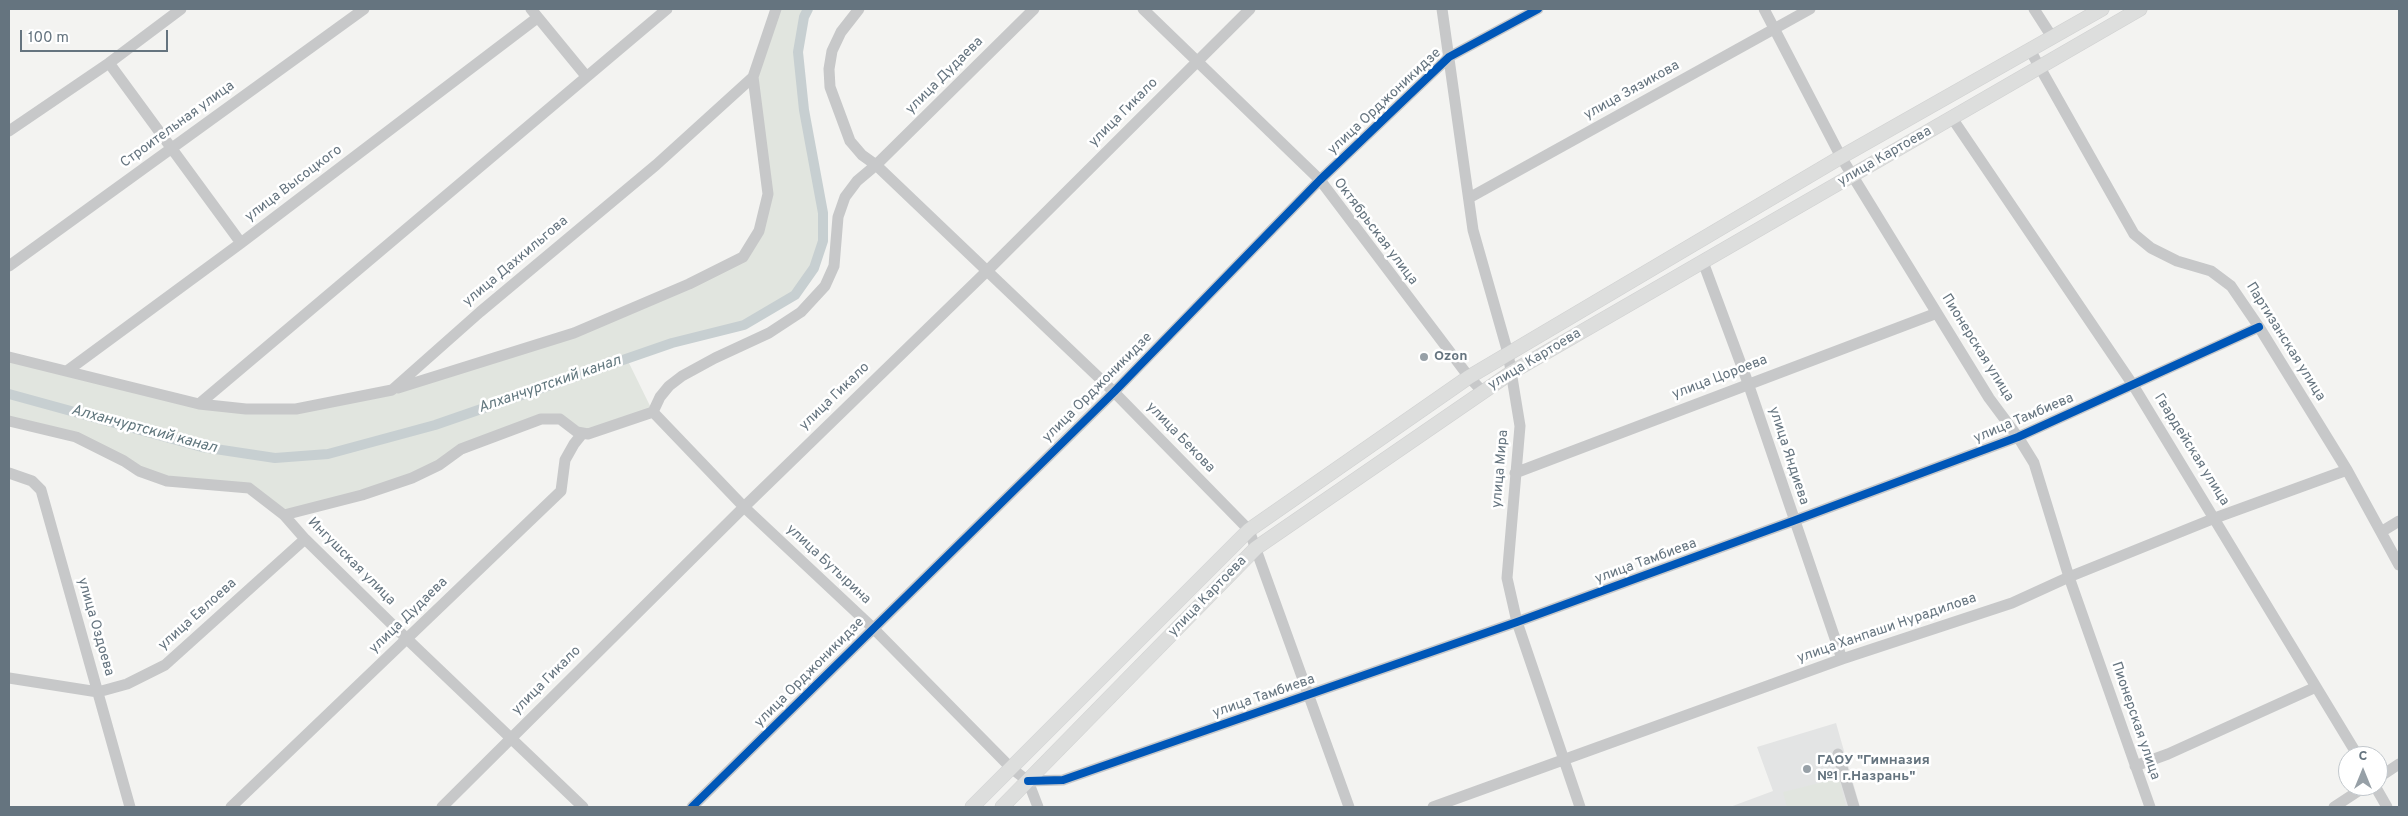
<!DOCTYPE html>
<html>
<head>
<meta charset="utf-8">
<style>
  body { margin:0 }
  #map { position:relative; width:2408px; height:816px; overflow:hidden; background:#f3f3f1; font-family:Overpass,sans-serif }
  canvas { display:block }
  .frame { position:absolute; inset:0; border:10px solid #65747f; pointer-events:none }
  .north { position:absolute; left:2338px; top:746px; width:50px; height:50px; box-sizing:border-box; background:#fff; border:1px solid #c1c7cc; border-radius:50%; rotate:0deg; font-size:14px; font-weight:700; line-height:20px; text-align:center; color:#65747f }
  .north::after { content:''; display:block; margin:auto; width:18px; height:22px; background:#97a0a7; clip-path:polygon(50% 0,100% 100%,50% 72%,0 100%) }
  .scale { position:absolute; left:20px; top:30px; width:148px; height:22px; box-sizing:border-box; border:2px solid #65747f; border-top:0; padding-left:6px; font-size:15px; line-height:18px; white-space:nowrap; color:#65747f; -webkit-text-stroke:4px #fff; paint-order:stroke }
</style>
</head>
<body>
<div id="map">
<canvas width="2408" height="816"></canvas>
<div class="frame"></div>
<div class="north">С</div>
<div class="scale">100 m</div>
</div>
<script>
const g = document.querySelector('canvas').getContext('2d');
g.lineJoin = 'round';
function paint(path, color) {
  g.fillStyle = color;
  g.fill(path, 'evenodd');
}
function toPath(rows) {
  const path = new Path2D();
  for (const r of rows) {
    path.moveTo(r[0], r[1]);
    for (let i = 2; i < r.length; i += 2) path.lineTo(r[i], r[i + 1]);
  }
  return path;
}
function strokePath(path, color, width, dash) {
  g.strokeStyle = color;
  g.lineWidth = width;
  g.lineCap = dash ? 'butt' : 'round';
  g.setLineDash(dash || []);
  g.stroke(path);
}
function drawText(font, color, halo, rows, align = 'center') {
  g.font = font + ' Overpass,sans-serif';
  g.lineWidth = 5;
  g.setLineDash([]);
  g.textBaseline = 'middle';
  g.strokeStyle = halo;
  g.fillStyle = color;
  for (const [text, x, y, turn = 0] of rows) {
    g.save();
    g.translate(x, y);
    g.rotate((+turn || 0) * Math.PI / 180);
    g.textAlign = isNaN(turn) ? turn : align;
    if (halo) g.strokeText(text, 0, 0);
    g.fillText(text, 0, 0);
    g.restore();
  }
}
paint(toPath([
  [1836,723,1860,807,1730,807,1773,791,1757,747]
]), '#e3e4e4');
paint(toPath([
  [776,9,808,9,804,17,798,52,804,110,823,213,823,241,814,268,795,295,744,325,672,343,627,359,653,412,588,434,566,422,541,419,439,465,284,515,249,488,167,481,76,437,9,421,9,357,199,404,296,409,392,390,574,333,743,257,759,231,768,194,753,77],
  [1839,778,1846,807,1787,807,1783,792]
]), '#e1e5df');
strokePath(toPath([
  [9,394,202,447,275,458,328,454,435,425,672,343,744,325,795,295,814,268,823,241,823,213,804,110,798,52,804,17,808,9]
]), '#c7cfd1', 10);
const major = toPath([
  [972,807,1249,530,1469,377,1841,157,2102,9],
  [1002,807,1256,548,1512,372,2140,9]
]);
strokePath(major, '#d0d1d1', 15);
strokePath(toPath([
  [531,9,586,76],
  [859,9,841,32,832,51,829,69,830,87,850,141,862,155,876,165,1114,392,1249,530,1349,807],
  [1143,9,1320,180,1469,377,1483,392],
  [1442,9,1473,230,1508,353,1520,426,1507,578,1517,622,1580,807],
  [1764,9,1841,157,1989,398,2018,437,2034,463,2069,577,2150,807],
  [2034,9,2052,37],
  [2030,50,2134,234,2151,248,2177,261,2211,271,2231,286,2259,327,2347,470,2399,565],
  [109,63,241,243],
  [1952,118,2133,385,2358,756],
  [9,131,109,63,181,9],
  [1469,198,1810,9],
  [1703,262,1748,383,1842,659],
  [9,266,364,9],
  [9,357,199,404,246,409,296,409,392,390,480,312,656,165,753,77,776,9],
  [67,371,241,243,537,18],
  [398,388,574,333,689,284,743,257,759,231,768,194,753,77],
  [199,404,667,9],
  [653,412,744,507,873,628,1011,768,1028,781,1038,807],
  [9,421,76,437,124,461,139,471,167,481,249,488,284,515,305,539,407,639,583,807],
  [9,473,32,481,41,490,130,807],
  [1515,473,1937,313],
  [284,515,362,495,412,478,439,465,461,449,541,419,560,419,577,432,588,434,653,412,660,397,669,386,682,376,715,358,769,333,801,312,825,286,834,266,838,217,845,197,857,181,876,165,1034,9],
  [2381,532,2399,521],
  [9,678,98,692,127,684,165,665,305,539],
  [1838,754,1854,807],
  [2135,766,2168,754,2316,687],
  [2378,778,2399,764],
  [1028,781,1063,780,1517,622,1793,521,2018,437,2259,327],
  [2375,786,2387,807],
  [231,807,561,491,565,460,574,444,582,434],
  [442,807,744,507,988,270,1250,9],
  [692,807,1114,392,1320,180,1449,57,1538,9],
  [1433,807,1842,659,2012,603,2069,577,2215,518,2347,470],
  [2334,807,2366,786]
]), '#c7c8c9', 11);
strokePath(major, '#dddedd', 14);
strokePath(toPath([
  [1028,781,1063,780,1517,622,1793,521,2018,437,2259,327],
  [692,807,1114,392,1320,180,1449,57,1538,9]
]), '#0057b8', 8);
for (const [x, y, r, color] of [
  [1424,357,5,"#97a0a7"],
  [1807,769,5,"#97a0a7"]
]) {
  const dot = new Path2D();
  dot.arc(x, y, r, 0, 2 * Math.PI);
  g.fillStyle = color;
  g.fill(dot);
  strokePath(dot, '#fff', 2);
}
drawText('14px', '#65747f', '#fff', [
  ["улица Дудаева",945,76,-45],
  ["улица Зязикова",1632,91,-29],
  ["улица Орджоникидзе",1385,102,-43],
  ["улица Гикало",1124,113,-45],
  ["Строительная улица",178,125,-36],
  ["улица Картоева",1885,157,-30],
  ["улица Высоцкого",294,184,-37],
  ["Октябрьская улица",1375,232,53],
  ["улица Дахкильгова",516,262,-40],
  ["Партизанская улица",2285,342,58],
  ["Пионерская улица",1977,348,58],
  ["улица Картоева",1535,360,-31],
  ["улица Цороева",1720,378,-21],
  ["улица Орджоникидзе",1098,388,-45],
  ["улица Гикало",835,397,-44],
  ["улица Тамбиева",2024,419,-23],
  ["улица Бекова",1180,438,46],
  ["Гвардейская улица",2191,450,58],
  ["улица Яндиева",1788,456,72],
  ["улица Мира",1501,469,-85],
  ["Ингушская улица",351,562,45],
  ["улица Тамбиева",1646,562,-20],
  ["улица Бутырина",828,565,43],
  ["улица Картоева",1208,597,-46],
  ["улица Евлоева",198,615,-42],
  ["улица Дудаева",409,616,-44],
  ["улица Оздоева",95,627,74],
  ["улица Ханпаши Нурадилова",1887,629,-19],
  ["улица Орджоникидзе",810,673,-45],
  ["улица Гикало",547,681,-45],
  ["улица Тамбиева",1264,697,-19],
  ["Пионерская улица",2135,721,71]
]);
drawText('bold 14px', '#65747f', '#fff', [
  ["Ozon",1434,357],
  ["ГАОУ \"Гимназия",1817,761],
  ["№1 г.Назрань\"",1817,777]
], 'left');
drawText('italic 15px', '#60767d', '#fff', [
  ["Алханчуртский канал",550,385,-19],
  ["Алханчуртский канал",144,430,15]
]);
</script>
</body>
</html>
